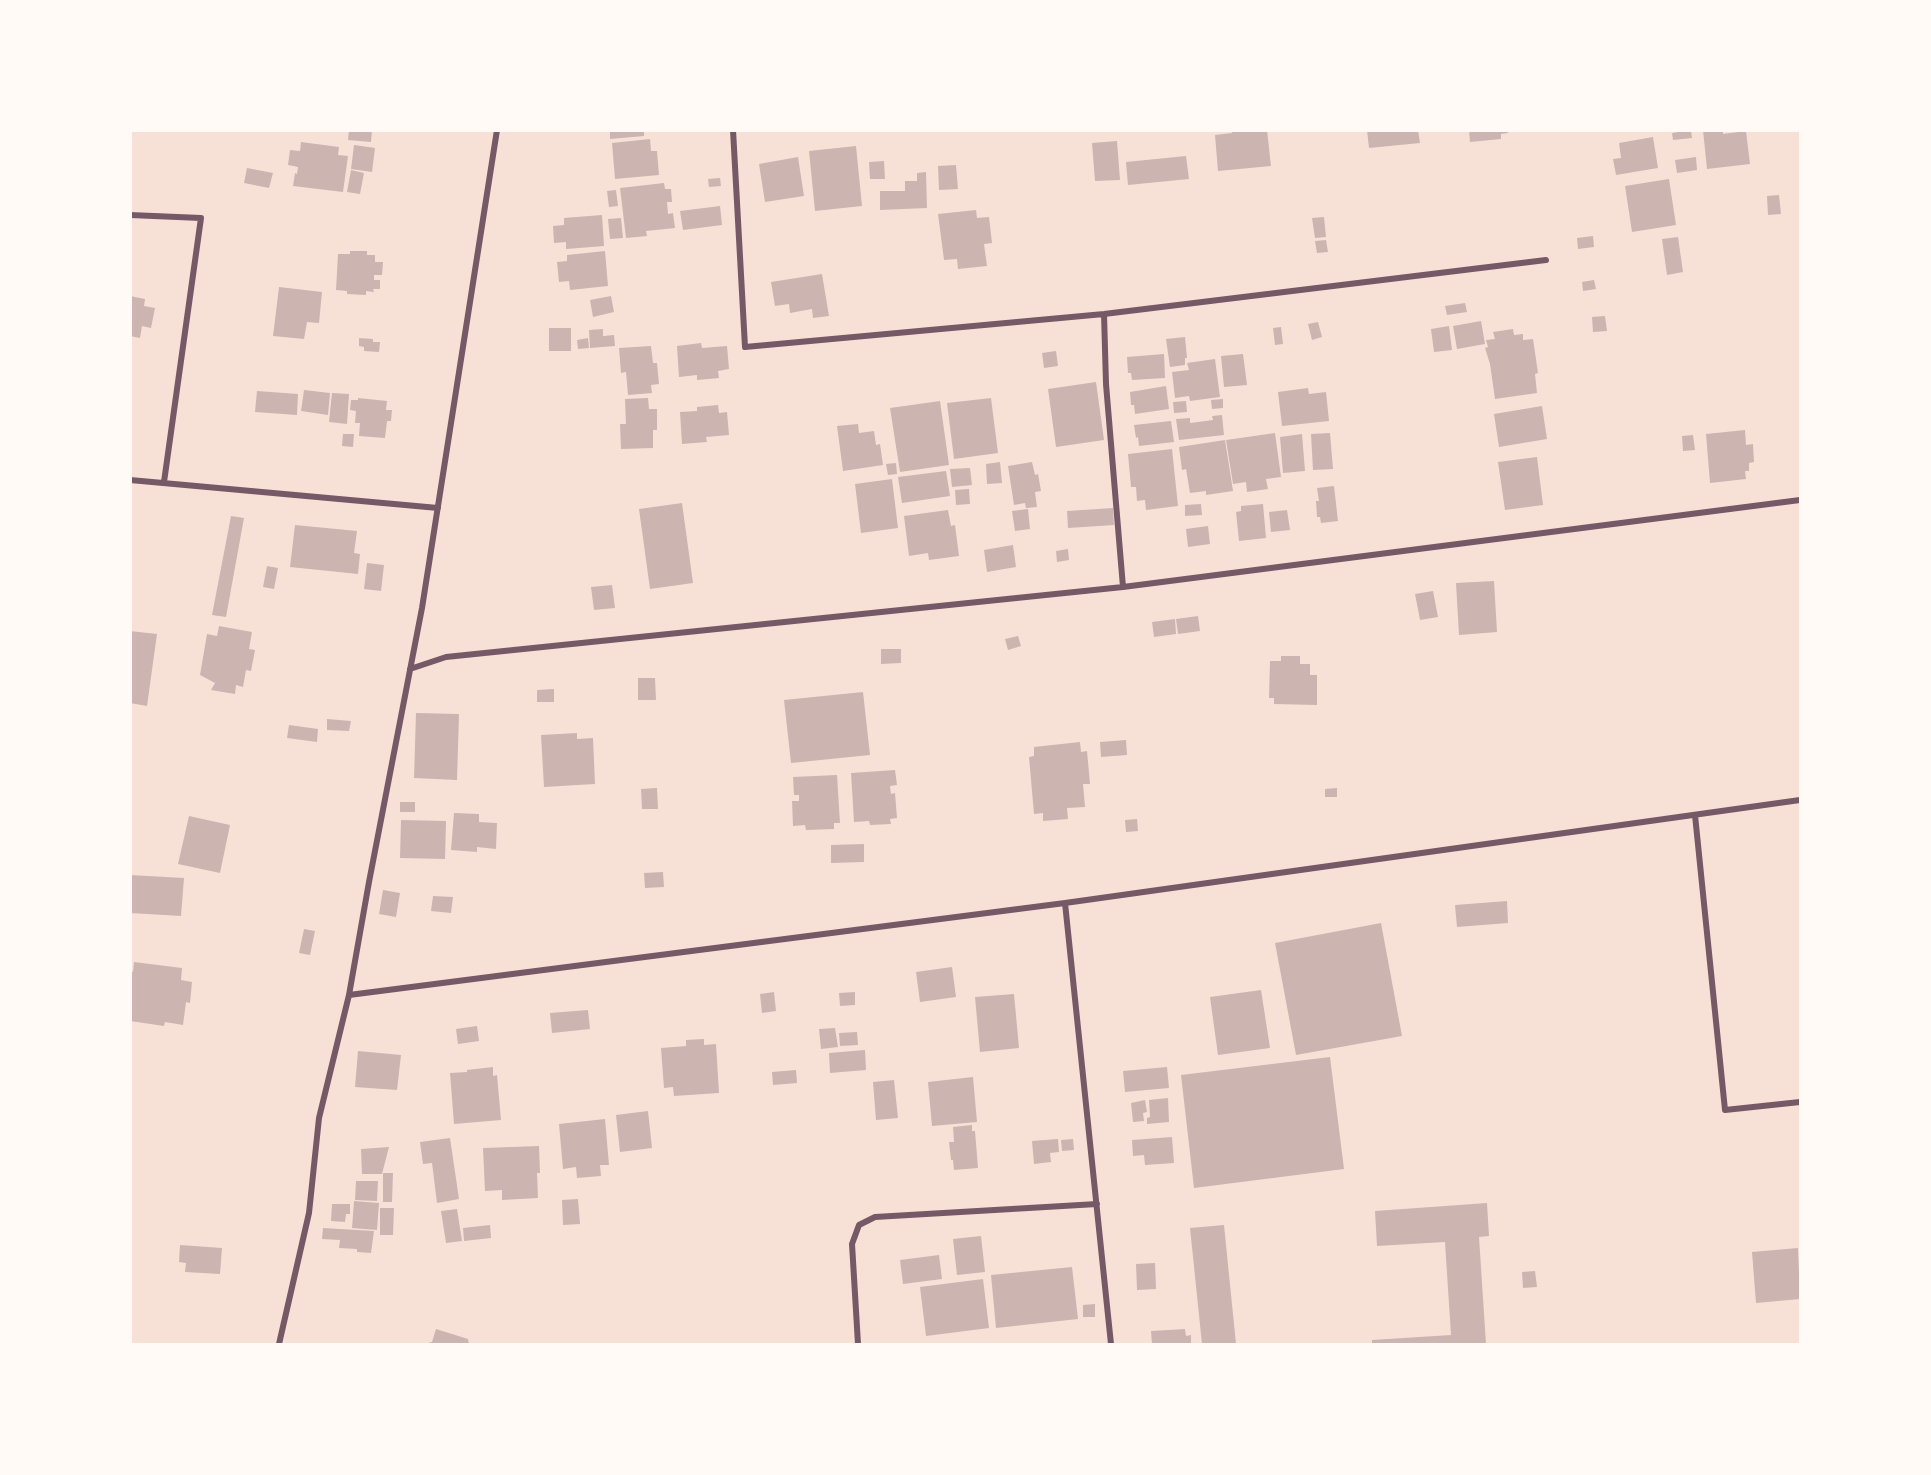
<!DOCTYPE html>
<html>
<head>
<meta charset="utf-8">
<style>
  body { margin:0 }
  #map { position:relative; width:1931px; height:1475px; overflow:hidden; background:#f7e1d7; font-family:"Fira Sans",sans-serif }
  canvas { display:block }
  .frame { position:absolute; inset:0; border:132px solid #fffaf5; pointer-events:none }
</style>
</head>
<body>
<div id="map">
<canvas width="1931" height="1475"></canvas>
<div class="frame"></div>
</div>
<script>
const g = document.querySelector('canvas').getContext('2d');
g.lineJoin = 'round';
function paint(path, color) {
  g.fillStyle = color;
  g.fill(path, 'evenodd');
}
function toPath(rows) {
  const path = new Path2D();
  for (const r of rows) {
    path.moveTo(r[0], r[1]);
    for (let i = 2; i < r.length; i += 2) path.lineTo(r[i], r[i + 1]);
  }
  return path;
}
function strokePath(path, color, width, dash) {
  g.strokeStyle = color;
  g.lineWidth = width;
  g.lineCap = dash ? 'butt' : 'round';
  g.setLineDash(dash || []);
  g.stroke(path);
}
paint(toPath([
  [349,130,372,130,371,142,348,140],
  [610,130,644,130,644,136,610,139],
  [1231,130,1267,130,1271,166,1218,171,1215,135,1232,133],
  [1367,130,1418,130,1420,143,1369,148],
  [1469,130,1508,130,1508,133,1501,134,1501,139,1470,142],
  [1691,130,1692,138,1673,140,1672,133],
  [1703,130,1723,130,1723,134,1746,131,1750,164,1707,169],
  [1653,137,1658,168,1616,175,1613,159,1621,158,1619,143],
  [650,139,651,151,657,151,659,175,615,179,612,143],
  [1117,141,1120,180,1095,181,1092,143],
  [301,142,339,147,338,155,348,156,343,192,293,186,295,173,297,174,298,167,288,165,290,150,300,151],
  [354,145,375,148,372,172,351,169],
  [856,146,862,206,815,211,809,151],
  [1186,156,1189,179,1128,185,1126,162],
  [798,157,804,196,765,202,759,164],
  [1696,157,1697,170,1677,173,1675,160],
  [884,161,885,179,870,179,869,162],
  [956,165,958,189,939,190,938,166],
  [247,168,273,173,269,188,244,183],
  [351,170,364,173,360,194,347,192],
  [926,172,927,208,880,210,880,191,905,191,905,181,917,181,917,173],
  [720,178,721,186,709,187,708,179],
  [1669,179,1676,225,1632,232,1625,186],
  [664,183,665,189,671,189,672,202,667,202,668,214,673,213,675,228,646,231,647,236,626,238,620,188],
  [616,190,618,206,609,207,607,191],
  [1779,195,1781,214,1768,215,1767,196],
  [720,206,722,225,683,230,680,211],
  [976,210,977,218,989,217,992,243,984,244,987,266,958,269,957,259,944,260,938,214],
  [602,215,604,246,566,249,566,242,554,243,553,226,564,225,564,218],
  [1324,217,1326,237,1315,238,1312,218],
  [621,218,623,238,610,239,608,219],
  [1593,236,1594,247,1578,249,1577,238],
  [1678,237,1683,272,1667,275,1662,239],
  [1326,240,1328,252,1317,253,1315,241],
  [350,251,367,251,367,255,375,255,375,262,383,262,382,275,374,275,374,280,380,280,380,289,373,289,374,292,366,291,366,295,347,294,347,291,336,290,338,254,350,254],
  [605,251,608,286,570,290,569,281,559,282,557,262,567,261,567,255],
  [822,274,829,316,813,318,812,309,790,313,789,304,775,306,771,282],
  [1594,280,1596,289,1583,291,1582,282],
  [279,287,322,292,319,323,307,322,304,339,273,336],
  [130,296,145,299,144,306,155,308,151,328,142,326,140,338,130,336],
  [611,296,614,312,593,317,590,300],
  [1465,303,1467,312,1447,315,1445,306],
  [1605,316,1607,331,1593,332,1592,317],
  [1481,321,1485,344,1457,349,1453,326],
  [1318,322,1322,337,1312,340,1308,324],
  [1449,326,1452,350,1434,352,1431,329],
  [1281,327,1283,344,1275,345,1273,328],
  [549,328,571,328,571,351,549,351],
  [603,329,603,336,614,335,615,346,590,348,589,330],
  [1513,329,1514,335,1523,334,1523,340,1533,339,1538,373,1535,374,1537,393,1495,399,1490,364,1485,348,1488,347,1486,340,1495,339,1493,332],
  [1185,337,1187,358,1185,358,1185,365,1170,367,1166,339],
  [359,338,373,339,373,342,380,342,379,352,364,351,364,347,359,346],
  [588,338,589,348,578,349,577,340],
  [701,343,702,348,727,346,729,369,718,371,719,378,697,380,697,375,679,377,677,346],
  [651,346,653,363,657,363,659,384,651,385,652,393,628,395,626,372,621,373,619,348],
  [1056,351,1058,366,1044,368,1042,353],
  [1164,354,1165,378,1132,380,1131,373,1128,373,1127,357],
  [1243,354,1247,385,1224,387,1221,356],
  [1215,359,1220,397,1190,401,1189,396,1175,398,1172,372,1189,370,1187,363],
  [1096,382,1104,440,1056,447,1048,389],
  [1166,386,1169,409,1135,414,1134,405,1131,405,1130,392],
  [1308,388,1309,394,1326,392,1329,421,1282,426,1278,392],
  [304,390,330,393,328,415,301,411],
  [257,391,298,394,297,415,255,412],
  [332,393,349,394,347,424,329,422],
  [358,398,387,401,386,410,392,410,391,421,387,421,385,438,359,436,360,423,355,423,356,411,350,410,351,400,358,400],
  [648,398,649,409,657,409,657,430,653,430,653,448,621,449,620,424,626,424,625,399],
  [991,398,998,453,954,459,947,403],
  [1223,399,1223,408,1212,409,1211,400],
  [940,401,949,465,900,472,890,408],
  [1186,401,1187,412,1174,413,1173,402],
  [718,405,719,413,727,412,729,435,706,437,707,442,682,444,680,412,697,411,697,407],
  [1542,406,1547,439,1499,447,1494,414],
  [1222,415,1224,435,1179,440,1176,419,1190,418,1190,423,1213,420,1212,416],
  [1171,421,1174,442,1139,446,1138,437,1136,438,1134,425],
  [858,424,859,433,874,431,876,445,880,444,883,465,843,471,837,426],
  [1745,430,1746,445,1753,444,1754,462,1749,463,1749,471,1745,471,1746,479,1710,483,1706,434],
  [1275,433,1281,477,1266,479,1268,489,1247,492,1246,482,1233,484,1226,440],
  [1330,433,1333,469,1313,470,1311,434],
  [343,434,354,434,353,447,342,446],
  [1302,434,1305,471,1283,473,1280,437],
  [1693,435,1695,450,1683,451,1682,436],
  [1225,440,1233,491,1206,495,1206,491,1190,493,1186,469,1182,470,1179,447],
  [1172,449,1178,506,1146,510,1145,500,1137,501,1136,487,1131,487,1128,454],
  [1537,457,1543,505,1505,510,1498,462],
  [1000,462,1002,483,987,484,986,464],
  [1032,462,1035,475,1038,474,1041,491,1035,492,1037,507,1026,508,1025,503,1014,505,1008,466],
  [896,463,897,474,888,475,886,464],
  [970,468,972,485,952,487,950,469],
  [946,471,950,496,902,503,898,477],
  [892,479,898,528,861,533,855,484],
  [1334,486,1338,521,1321,523,1320,517,1317,517,1316,501,1319,501,1317,488],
  [969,489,970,504,956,505,955,490],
  [682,503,693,583,650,589,639,509],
  [1201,504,1202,515,1185,516,1185,505],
  [1263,504,1266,538,1239,541,1236,512,1241,511,1241,506],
  [1113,508,1114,525,1068,528,1067,511],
  [1028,509,1030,529,1015,531,1012,511],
  [948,510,951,526,955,525,959,556,929,560,928,553,909,556,904,516],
  [1287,510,1290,530,1271,532,1269,512],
  [231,516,244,518,226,617,212,615],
  [295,525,357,531,354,553,360,554,358,574,290,567],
  [1208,526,1210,544,1188,547,1186,529],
  [1013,545,1016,567,987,572,984,550],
  [1068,549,1069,560,1057,562,1056,551],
  [367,563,384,565,381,591,364,589],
  [267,566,278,568,274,589,263,587],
  [1494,581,1497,632,1459,635,1456,583],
  [612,585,615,608,594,610,591,587],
  [1433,591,1438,617,1420,620,1415,594],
  [1198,616,1200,631,1178,634,1176,619],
  [1175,619,1176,634,1154,637,1152,622],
  [219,626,252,632,249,649,255,650,251,671,246,670,243,687,236,685,235,694,211,690,215,683,200,675,207,634,217,636],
  [130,631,157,634,147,706,130,703],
  [1018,636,1021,646,1008,650,1005,639],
  [881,649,901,649,901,663,881,664],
  [1281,656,1300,656,1300,664,1310,664,1310,675,1317,675,1317,705,1274,704,1274,698,1269,698,1270,661,1281,661],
  [638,678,655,678,656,700,638,700],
  [554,689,554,702,537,702,537,690],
  [863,692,870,755,791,763,784,700],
  [416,713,459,714,457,780,414,778],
  [327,719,351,721,349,731,327,730],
  [289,725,318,729,317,742,287,738],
  [577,733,577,739,593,738,595,784,544,787,541,735],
  [1126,740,1127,755,1101,757,1100,742],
  [1080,742,1081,752,1087,751,1090,784,1083,784,1085,807,1067,808,1068,819,1043,821,1043,813,1034,814,1029,757,1034,756,1034,747],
  [895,770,897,785,890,786,891,794,895,793,897,818,890,819,891,824,870,825,869,821,854,822,851,773],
  [837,775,840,823,834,823,834,829,806,830,805,825,793,826,792,801,799,801,799,795,794,795,793,777],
  [657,788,658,809,642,809,641,789],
  [1337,788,1337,797,1325,797,1325,789],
  [400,802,415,802,415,812,400,812],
  [454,813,479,814,479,822,497,823,496,849,477,847,477,852,451,850],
  [189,816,230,825,220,873,178,864],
  [1137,819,1138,831,1126,832,1125,820],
  [401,820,446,821,445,859,400,858],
  [864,844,864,862,831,863,831,845],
  [663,872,664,887,645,888,644,873],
  [130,875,184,878,181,916,130,913],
  [383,890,400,893,396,917,379,914],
  [433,896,453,897,451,913,431,911],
  [1507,901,1508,923,1457,927,1455,905],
  [1381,923,1402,1036,1296,1055,1275,943],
  [304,929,315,931,310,955,299,953],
  [134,962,182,968,181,980,192,982,190,1003,186,1002,183,1025,165,1022,164,1026,130,1021,130,971,133,972],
  [952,967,956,997,920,1002,916,972],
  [1261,990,1270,1048,1218,1055,1210,997],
  [774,992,776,1011,762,1013,760,994],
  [855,992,855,1005,840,1006,839,993],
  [1014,994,1019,1048,980,1052,975,997],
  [588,1010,590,1029,552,1033,550,1013],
  [477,1026,479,1041,458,1044,456,1029],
  [835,1028,838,1047,821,1049,819,1029],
  [857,1032,858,1045,840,1046,839,1033],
  [704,1039,704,1045,716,1044,719,1093,674,1096,673,1087,664,1088,661,1048,686,1046,686,1040],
  [865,1050,866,1070,830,1073,829,1053],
  [358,1051,401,1055,397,1090,355,1087],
  [1330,1057,1344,1169,1194,1188,1181,1075],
  [493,1067,493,1076,497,1075,501,1120,454,1124,450,1073,467,1072,467,1070],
  [1167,1067,1169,1088,1125,1092,1123,1071],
  [796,1070,797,1083,773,1085,772,1072],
  [973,1077,977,1122,932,1126,928,1082],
  [894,1080,898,1118,876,1120,873,1082],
  [1168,1098,1169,1122,1147,1124,1147,1118,1150,1117,1149,1100],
  [1145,1100,1147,1112,1143,1113,1144,1121,1133,1122,1131,1103],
  [648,1111,652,1148,620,1152,616,1115],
  [605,1119,609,1165,600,1165,601,1176,577,1178,576,1167,563,1169,559,1124],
  [972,1125,972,1131,975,1131,978,1168,954,1170,953,1160,951,1160,949,1142,954,1142,953,1127],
  [1172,1137,1174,1163,1145,1165,1144,1155,1133,1156,1132,1140],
  [450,1138,459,1199,437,1203,432,1163,423,1164,420,1142],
  [1058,1139,1059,1152,1050,1153,1051,1162,1034,1164,1032,1141],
  [1073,1139,1074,1150,1062,1151,1061,1140],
  [539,1146,540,1173,537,1173,538,1198,502,1200,502,1190,485,1191,483,1148],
  [389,1147,382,1174,362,1174,361,1149],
  [383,1173,393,1173,392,1202,383,1202],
  [356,1181,378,1181,377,1201,355,1200],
  [578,1199,580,1224,563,1225,562,1200],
  [354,1201,379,1203,377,1230,352,1228],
  [1487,1203,1489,1236,1479,1237,1486,1344,1372,1344,1372,1340,1451,1335,1445,1242,1377,1246,1375,1211],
  [332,1204,350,1204,350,1214,346,1214,345,1222,331,1221],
  [380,1208,394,1208,393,1235,380,1235],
  [457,1209,462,1241,446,1243,441,1211],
  [490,1225,491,1238,464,1241,463,1228],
  [1224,1225,1236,1344,1202,1344,1190,1228],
  [323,1228,374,1231,371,1253,357,1252,357,1249,339,1248,340,1240,322,1239],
  [981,1236,985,1272,957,1275,953,1239],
  [180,1245,222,1248,220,1274,185,1272,186,1263,179,1262],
  [1798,1248,1800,1299,1756,1303,1752,1252],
  [939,1255,942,1279,903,1284,900,1260],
  [1155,1263,1156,1289,1137,1290,1136,1264],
  [1072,1267,1078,1319,996,1328,991,1275],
  [1535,1271,1537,1287,1523,1288,1522,1272],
  [983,1279,989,1328,926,1336,920,1287],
  [1095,1304,1095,1317,1083,1317,1083,1305],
  [436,1329,468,1339,469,1344,424,1344,432,1342],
  [1185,1329,1186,1336,1191,1335,1191,1344,1152,1344,1151,1331]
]), '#ccb4b1');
strokePath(toPath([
  [733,130,745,347,1104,314,1546,260],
  [130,215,201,218,164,482],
  [1104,314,1106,384,1123,587],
  [130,480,438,508],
  [410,669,446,657,1123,587,1800,500],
  [1695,815,1725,1110,1800,1102],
  [1065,903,1111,1344],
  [349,995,1065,903,1800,800],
  [279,1344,309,1213,319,1118,349,995,369,882,422,608,497,130],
  [858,1344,852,1244,859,1225,875,1217,1097,1204]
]), '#755966', 6);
</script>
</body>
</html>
